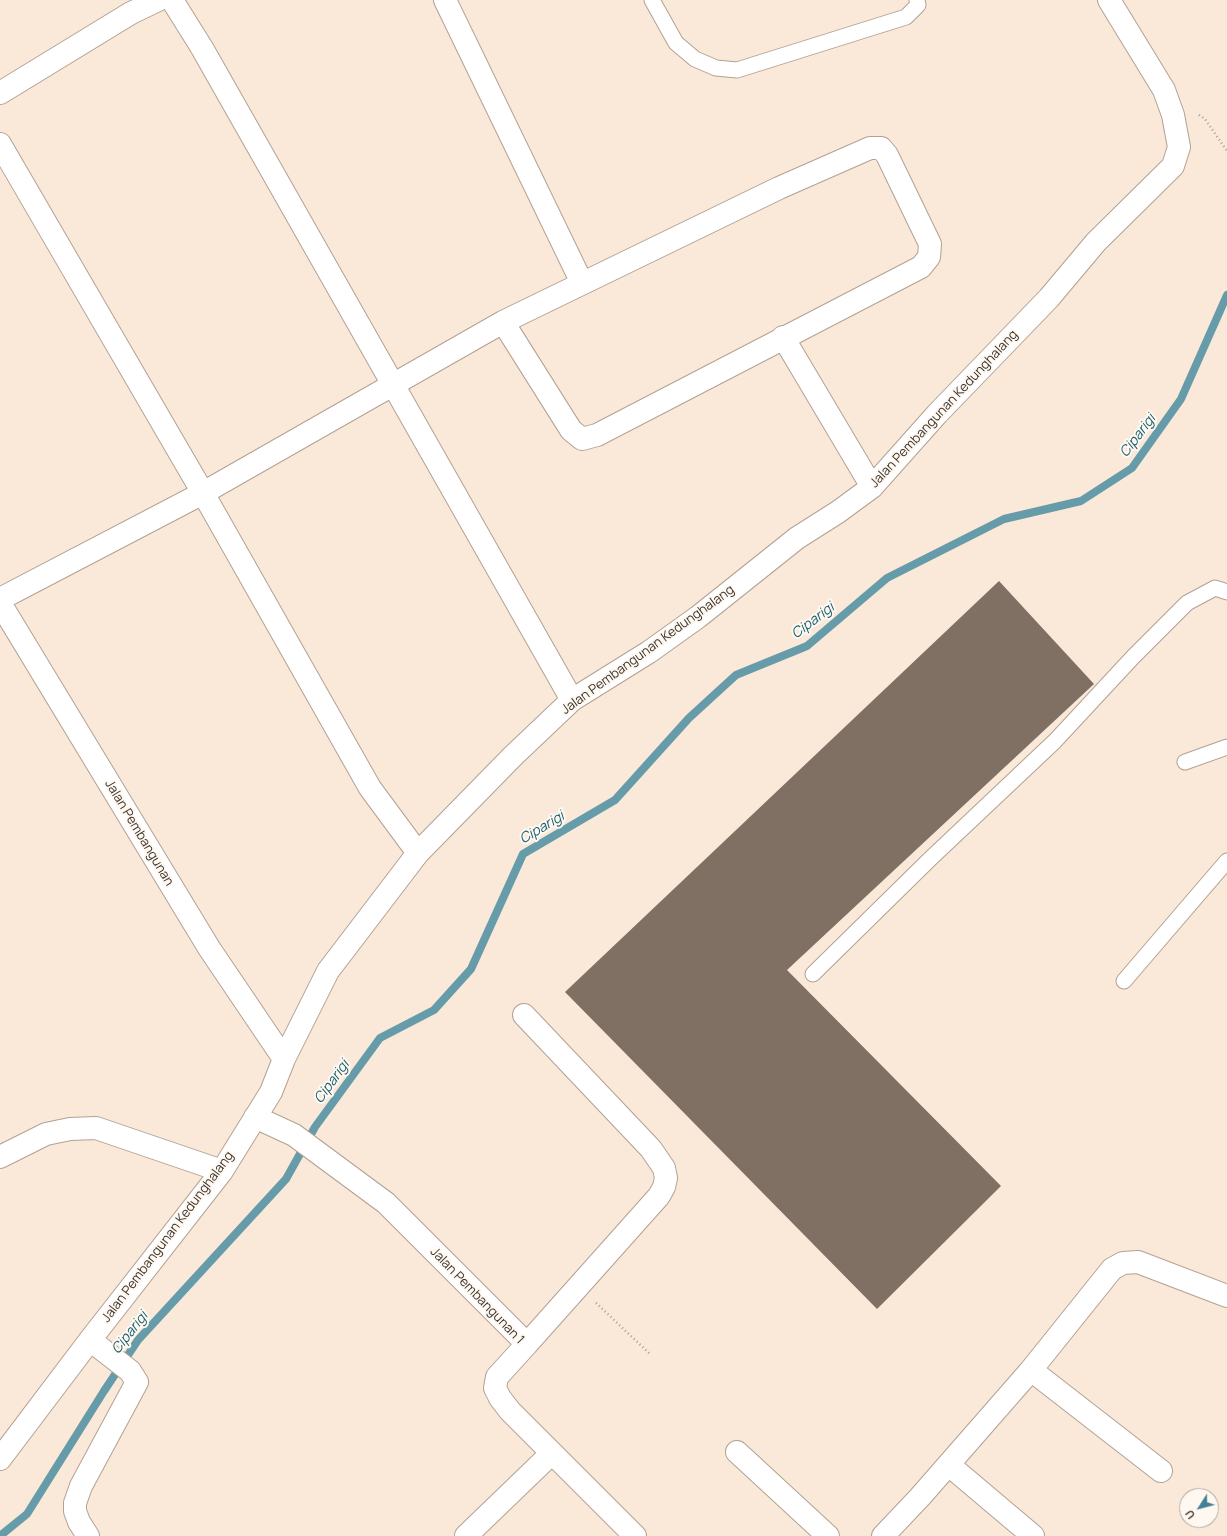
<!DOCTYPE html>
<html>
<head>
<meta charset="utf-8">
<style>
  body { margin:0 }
  #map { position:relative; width:1227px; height:1536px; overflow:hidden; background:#fae8d9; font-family:Manrope,sans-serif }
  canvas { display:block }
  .north { position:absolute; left:1179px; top:1488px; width:40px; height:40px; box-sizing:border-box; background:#fff8f1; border:1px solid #b0aaa3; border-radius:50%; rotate:234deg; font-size:11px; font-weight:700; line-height:16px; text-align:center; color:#3a342e }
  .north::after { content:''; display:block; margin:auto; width:14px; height:18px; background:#408293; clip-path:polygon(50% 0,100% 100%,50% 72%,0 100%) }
</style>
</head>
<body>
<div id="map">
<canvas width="1227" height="1536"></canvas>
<div class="north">U</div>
</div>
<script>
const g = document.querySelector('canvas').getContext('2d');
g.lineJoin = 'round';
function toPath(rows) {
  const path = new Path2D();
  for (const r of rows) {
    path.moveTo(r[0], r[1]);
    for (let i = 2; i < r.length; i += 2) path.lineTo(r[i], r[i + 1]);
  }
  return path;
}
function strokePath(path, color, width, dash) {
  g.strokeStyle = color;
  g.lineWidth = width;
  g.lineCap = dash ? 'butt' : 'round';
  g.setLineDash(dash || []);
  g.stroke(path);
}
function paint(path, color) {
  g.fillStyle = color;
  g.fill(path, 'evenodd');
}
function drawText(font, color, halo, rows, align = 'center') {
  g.font = font + ' Manrope,sans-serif';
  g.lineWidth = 4;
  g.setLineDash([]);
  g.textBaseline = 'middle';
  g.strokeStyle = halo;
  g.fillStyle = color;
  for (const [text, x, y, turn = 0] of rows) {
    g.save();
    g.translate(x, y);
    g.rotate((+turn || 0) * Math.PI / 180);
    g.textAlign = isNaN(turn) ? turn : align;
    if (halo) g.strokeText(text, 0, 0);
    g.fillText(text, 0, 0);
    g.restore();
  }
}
strokePath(toPath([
  [0,1536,27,1514,104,1391,138,1340,286,1179,315,1127,380,1038,434,1010,471,969,523,854,615,800,689,718,736,675,807,646,887,578,1004,519,1081,501,1132,468,1181,399,1227,295]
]), '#669baa', 8);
paint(toPath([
  [999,581,1094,684,787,970,1001,1186,877,1309,565,992]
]), '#7f7063');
const service = toPath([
  [652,0,676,43,695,59,716,68,737,70,906,17,918,5,917,0],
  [1185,762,1227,747],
  [813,974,930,859,1055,741,1133,657,1187,603,1215,588,1227,592],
  [1124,981,1227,861]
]);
const minor = toPath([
  [172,0,202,48,572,700],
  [445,0,582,283],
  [0,93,131,13,158,0],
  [0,144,203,493,370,788,418,853],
  [783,337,872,487],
  [0,599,203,493,503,322,779,188,870,148,881,148,887,155,930,244,929,257,921,267,597,435,582,439,571,430,503,322],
  [0,603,209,948,284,1059],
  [524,1015,651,1149,664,1168,666,1178,664,1187,659,1196,527,1344],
  [255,1117,294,1135,386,1203,527,1344,497,1377,495,1388,500,1398,510,1411,635,1536],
  [0,1157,46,1134,70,1129,96,1128,222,1171],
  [1031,1370,1161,1471],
  [737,1452,828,1536],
  [0,1459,90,1340,222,1171,271,1092,284,1059,328,971,418,853,513,756,572,700,649,652,698,617,797,538,838,512,872,487,937,414,1049,298,1096,242,1173,166,1179,147,1173,115,1164,90,1109,0],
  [949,1465,1033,1536],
  [88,1536,79,1522,75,1511,75,1503,81,1486,137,1382,130,1371,90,1340],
  [466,1536,552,1453],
  [883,1536,920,1497,1031,1370,1112,1269,1123,1263,1138,1262,1227,1296]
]);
strokePath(service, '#b2a293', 17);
strokePath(minor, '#b2a293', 24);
strokePath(toPath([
  [1199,115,1205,119,1227,151],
  [596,1303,651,1355]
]), '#a99c91', 2.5, [1, 3]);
strokePath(service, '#fff', 15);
strokePath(minor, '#fff', 22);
drawText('13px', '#3a342e', '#fff8f1', [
  ["Jalan Pembangunan Kedunghalang",944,409,-47],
  ["Jalan Pembangunan Kedunghalang",648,650,-36],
  ["Jalan Pembangunan",139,833,59],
  ["Jalan Pembangunan Kedunghalang",168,1237,-53],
  ["Jalan Pembangunan 1",477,1296,46]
]);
drawText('italic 14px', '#185f70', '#fff8f1', [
  ["Ciparigi",1138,436,-53],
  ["Ciparigi",813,621,-37],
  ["Ciparigi",542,828,-31],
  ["Ciparigi",332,1082,-54],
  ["Ciparigi",130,1333,-52]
]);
</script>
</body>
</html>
